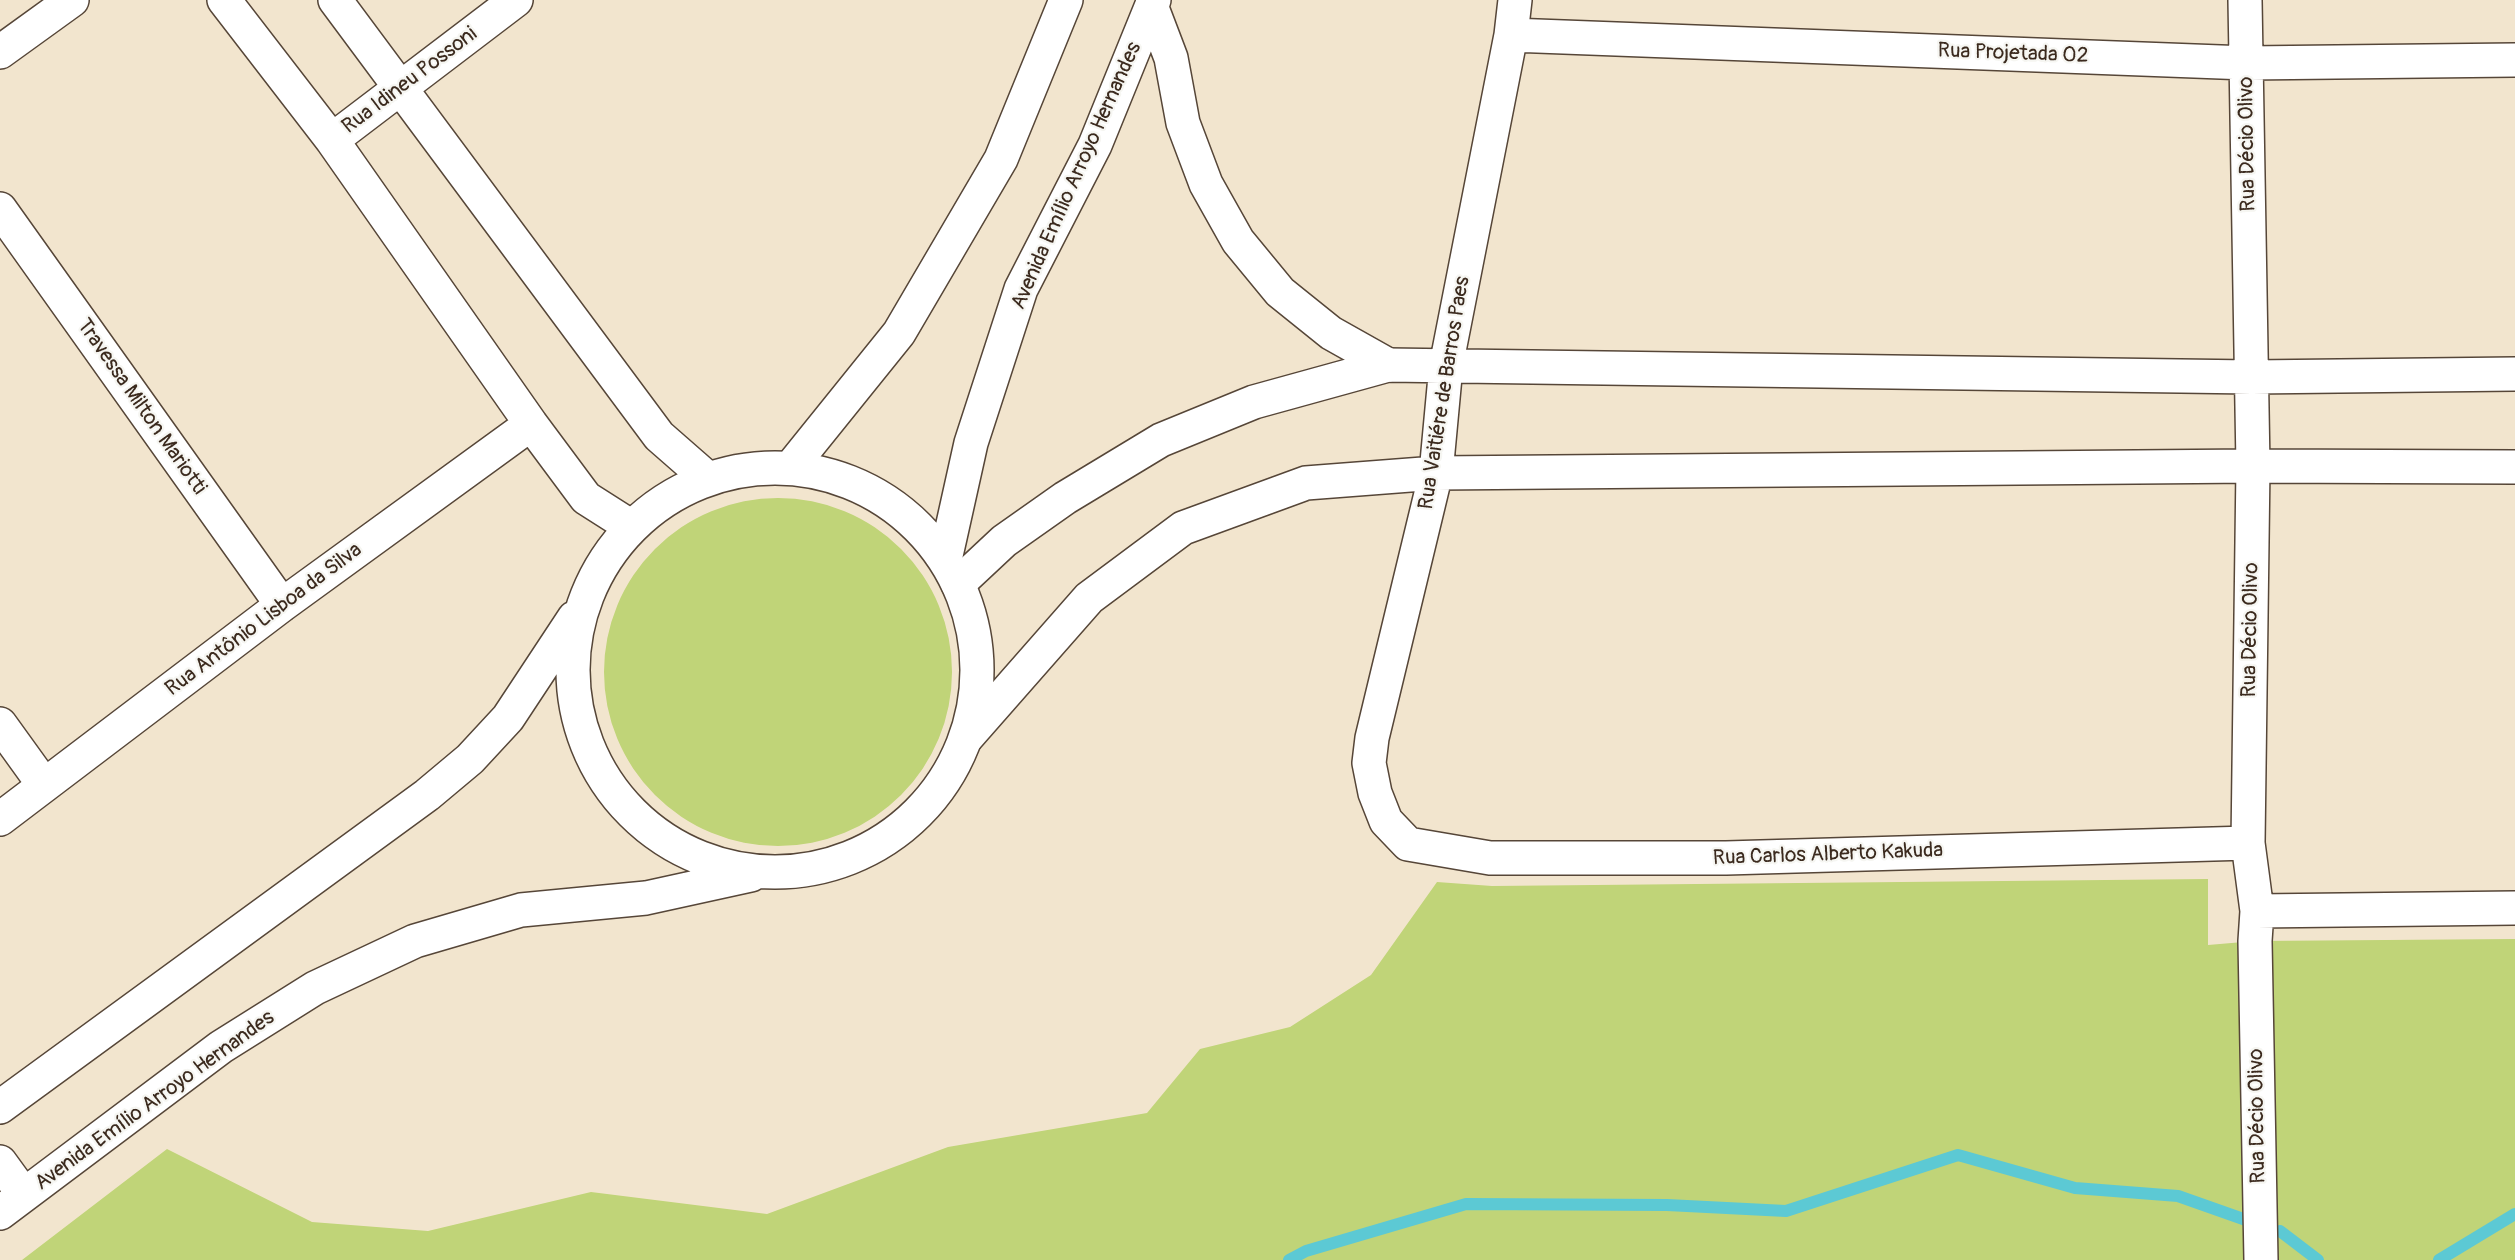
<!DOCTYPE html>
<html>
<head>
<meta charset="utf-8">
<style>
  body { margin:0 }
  canvas { display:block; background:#f2e5ce }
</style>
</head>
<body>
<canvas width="2515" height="1260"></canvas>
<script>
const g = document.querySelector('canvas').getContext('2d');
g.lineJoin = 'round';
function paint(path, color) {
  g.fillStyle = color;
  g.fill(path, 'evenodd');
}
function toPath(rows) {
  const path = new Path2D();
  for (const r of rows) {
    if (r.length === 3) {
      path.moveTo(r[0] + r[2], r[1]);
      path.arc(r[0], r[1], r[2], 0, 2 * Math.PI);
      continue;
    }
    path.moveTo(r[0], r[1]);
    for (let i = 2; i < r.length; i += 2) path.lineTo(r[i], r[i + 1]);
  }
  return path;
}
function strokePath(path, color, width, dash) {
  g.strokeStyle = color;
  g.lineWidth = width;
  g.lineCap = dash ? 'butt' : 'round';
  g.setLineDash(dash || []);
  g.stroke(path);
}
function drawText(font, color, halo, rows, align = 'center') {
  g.font = font + ' Pangolin,sans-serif';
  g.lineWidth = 4.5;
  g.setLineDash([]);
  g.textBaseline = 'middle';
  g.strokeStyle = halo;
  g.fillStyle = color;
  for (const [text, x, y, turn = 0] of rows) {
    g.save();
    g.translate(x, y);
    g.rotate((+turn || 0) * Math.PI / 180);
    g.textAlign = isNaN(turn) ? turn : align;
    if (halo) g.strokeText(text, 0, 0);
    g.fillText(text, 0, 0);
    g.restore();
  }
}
paint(toPath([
  [778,672,174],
  [2208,879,2208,945,2255,941,2515,939,2515,1260,22,1260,167,1149,312,1222,428,1231,591,1192,767,1214,948,1147,1147,1113,1200,1049,1290,1027,1371,975,1437,882,1492,886]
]), '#c0d478');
strokePath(toPath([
  [2280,1231,2318,1260],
  [1289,1260,1306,1251,1466,1204,1667,1205,1786,1211,1958,1155,2075,1188,2178,1196,2246,1220],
  [2439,1260,2515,1214]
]), '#5cc9d4', 12);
const minor = toPath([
  [224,0,332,140,531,424,586,498,630,526],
  [335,0,659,436,707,478],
  [1515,0,1511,35,1446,366,1436,473,1372,738,1369,763,1375,793,1386,821,1408,844,1490,858,1726,858,2248,843],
  [2245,0,2253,466,2248,843,2257,911,2255,941,2261,1260],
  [1511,35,2247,63,2515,60],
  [0,52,72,0],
  [332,140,516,0],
  [0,209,282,605],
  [958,584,1004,541,1065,498,1161,440,1254,402,1388,365,2252,377,2515,374],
  [0,724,44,785],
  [966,738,1089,598,1183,528,1306,483,1436,473,2253,466,2515,467],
  [0,819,282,605,531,424],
  [2257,911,2515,908]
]);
const secondary = toPath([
  [1152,8,1171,58,1183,123,1206,184,1238,241,1280,292,1331,333,1388,365],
  [791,467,899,333,1001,159,1066,0],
  [775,670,202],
  [945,560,971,443,1021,289,1095,145,1154,0],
  [0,1107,427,795,470,759,508,718,574,618],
  [0,1162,24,1195],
  [0,1213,221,1047,315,988,415,941,521,910,646,898,751,875]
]);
strokePath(minor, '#564638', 36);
strokePath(secondary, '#564638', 36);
strokePath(minor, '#fff', 33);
strokePath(secondary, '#fff', 33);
drawText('21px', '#3b2a1e', '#f6f6f2', [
  ["Rua Projetada 02",2013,54,2],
  ["Rua Idineu Possoni",410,81,-37],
  ["Rua Décio Olivo",2248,144,-91],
  ["Avenida Emílio Arroyo Hernandes",1077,176,-66],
  ["Rua Vaitiére de Barros Paes",1445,393,-81],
  ["Travessa Milton Mariotti",141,407,55],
  ["Rua Antônio Lisboa da Silva",264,620,-37],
  ["Rua Décio Olivo",2251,630,-89],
  ["Rua Carlos Alberto Kakuda",1828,855,-2],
  ["Avenida Emílio Arroyo Hernandes",155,1101,-36],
  ["Rua Décio Olivo",2258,1116,-91]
]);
</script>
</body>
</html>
